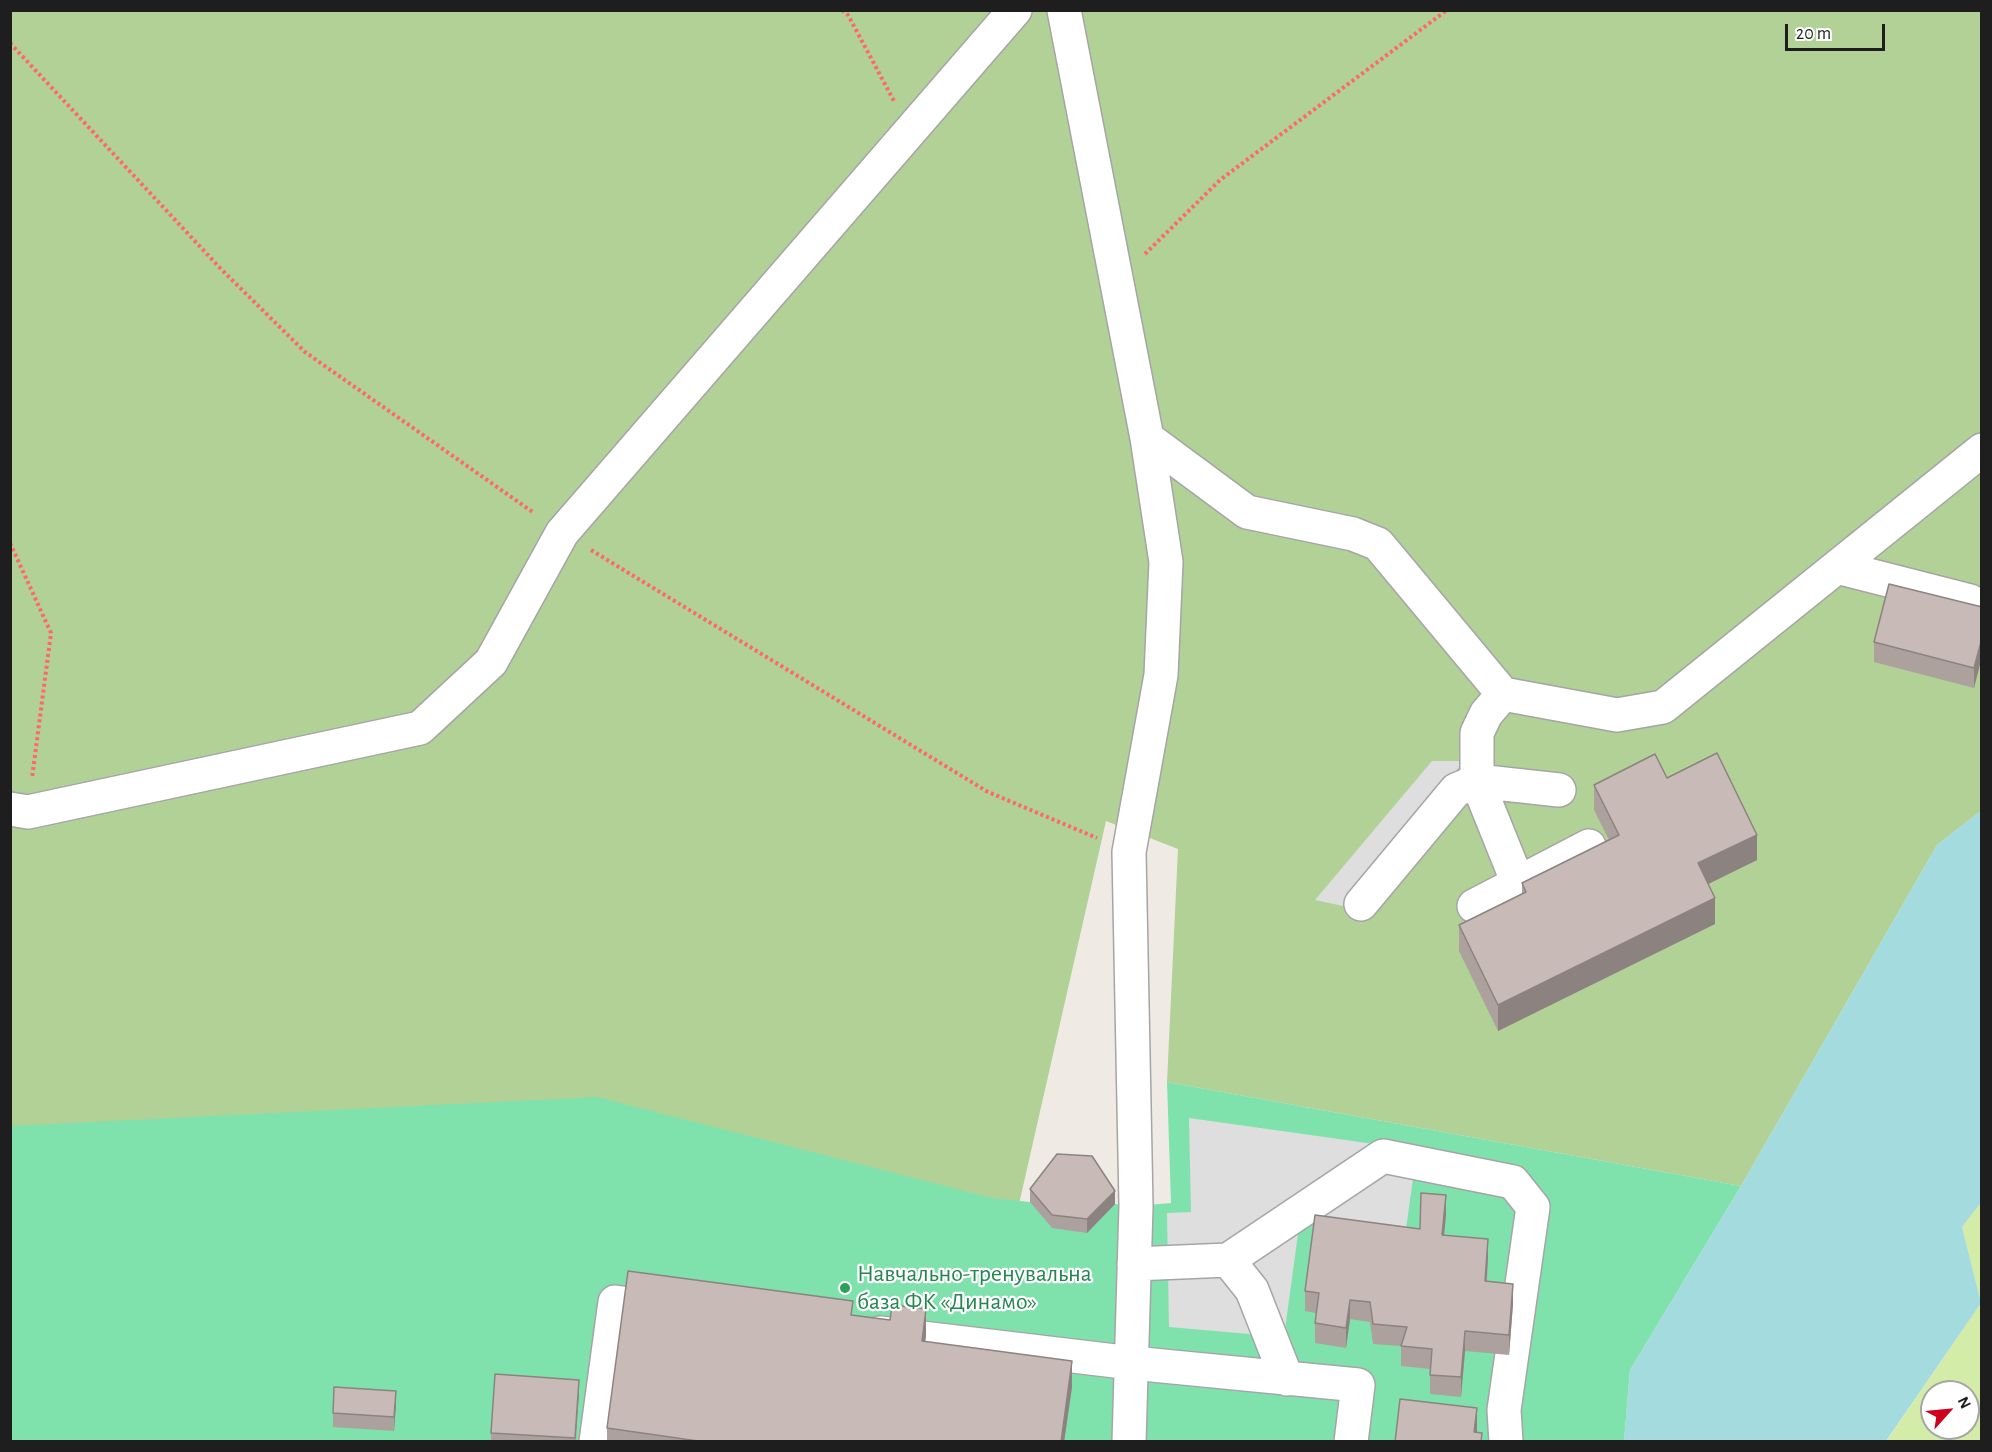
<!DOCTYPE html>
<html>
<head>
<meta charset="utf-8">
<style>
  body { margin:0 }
  #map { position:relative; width:1992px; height:1452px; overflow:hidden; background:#f0eae4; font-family:"Alegreya Sans",sans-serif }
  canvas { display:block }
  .frame { position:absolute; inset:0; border:12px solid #1e1e1e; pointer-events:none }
  .north { position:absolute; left:1920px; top:1380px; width:60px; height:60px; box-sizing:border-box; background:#fff; border:2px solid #a5a5a5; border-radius:50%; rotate:63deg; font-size:16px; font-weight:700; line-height:24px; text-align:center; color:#1e1e1e }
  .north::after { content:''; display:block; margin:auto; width:21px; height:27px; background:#cd001e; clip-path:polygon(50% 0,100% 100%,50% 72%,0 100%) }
  .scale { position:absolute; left:1785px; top:24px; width:100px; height:27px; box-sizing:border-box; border:3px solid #1e1e1e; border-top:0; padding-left:8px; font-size:18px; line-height:21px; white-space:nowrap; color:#1e1e1e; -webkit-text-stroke:4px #fff; paint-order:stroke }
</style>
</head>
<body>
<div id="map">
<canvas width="1992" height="1452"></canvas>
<div class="frame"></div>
<div class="north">N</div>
<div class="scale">20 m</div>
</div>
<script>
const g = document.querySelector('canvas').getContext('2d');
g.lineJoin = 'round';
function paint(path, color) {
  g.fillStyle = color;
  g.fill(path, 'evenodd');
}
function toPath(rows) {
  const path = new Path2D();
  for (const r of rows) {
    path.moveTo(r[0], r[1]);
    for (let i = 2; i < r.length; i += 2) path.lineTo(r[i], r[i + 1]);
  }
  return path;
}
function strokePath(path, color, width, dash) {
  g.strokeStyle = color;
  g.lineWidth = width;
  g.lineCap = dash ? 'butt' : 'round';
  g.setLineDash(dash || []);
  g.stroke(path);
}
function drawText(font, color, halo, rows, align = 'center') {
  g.font = font + ' "Alegreya Sans",sans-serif';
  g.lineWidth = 4.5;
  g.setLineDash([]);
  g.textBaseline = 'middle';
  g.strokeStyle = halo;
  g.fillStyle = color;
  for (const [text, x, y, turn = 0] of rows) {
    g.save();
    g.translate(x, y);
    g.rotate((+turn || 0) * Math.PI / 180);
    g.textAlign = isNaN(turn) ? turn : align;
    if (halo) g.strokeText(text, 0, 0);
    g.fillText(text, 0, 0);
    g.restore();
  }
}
paint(toPath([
  [1981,1201,1981,1441,1886,1442,1981,1303,1962,1227],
  [1932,1392,1968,1392,1968,1428,1932,1428]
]), '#d3eca8');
paint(toPath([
  [10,11,1981,11,1981,811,1937,845,1741,1186,1167,1082,1178,849,1106,821,1007,1257,11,1441]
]), '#b1d197');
paint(toPath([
  [1167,1082,1741,1186,1630,1370,1624,1441,11,1442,11,1126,597,1097,992,1198,1030,1202,1057,1167,1115,1204,1136,1206,1171,1203]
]), '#7fe2ad');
paint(toPath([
  [1432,761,1464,761,1343,906,1315,900],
  [1189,1118,1417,1150,1405,1236,1300,1219,1284,1337,1169,1327,1167,1213,1191,1212]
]), '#dedede');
paint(toPath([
  [1981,811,1982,1201,1962,1227,1981,1303,1886,1441,1624,1441,1630,1370,1741,1186,1937,845]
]), '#a3dbdf');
const minor = toPath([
  [1064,10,1147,438,1166,562,1161,675,1129,852,1136,1206,1129,1442],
  [1147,438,1247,512,1353,534,1378,544,1503,694,1617,715,1663,707,1982,450],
  [1837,567,1970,601],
  [10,809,28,812,420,728,491,662,562,533,1015,10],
  [1518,883,1477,781,1559,790],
  [1361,904,1456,790,1477,781,1477,733,1486,714,1503,694],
  [1474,906,1589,846],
  [1228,1260,1252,1290,1287,1379],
  [1134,1264,1228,1260,1383,1156,1513,1182,1533,1207,1504,1410,1506,1442],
  [880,1333,1132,1363,1358,1385,1351,1442],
  [596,1442,615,1302,668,1309]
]);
strokePath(minor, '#a5a5a5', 36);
strokePath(toPath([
  [842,10,848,15,894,101],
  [10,43,220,268,305,352,534,513],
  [1145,254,1220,180,1447,10],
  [10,543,51,633,32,778],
  [591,550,988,792,1097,838]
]), '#ff666d', 4, [3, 3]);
strokePath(minor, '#fff', 33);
paint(toPath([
  [1982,607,1974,688,1874,662,1874,642],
  [1667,778,1757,860,1708,884,1715,924,1498,1031,1459,951,1459,925,1522,894,1522,883,1609,840,1594,810,1594,785],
  [1030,1189,1115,1204,1087,1233,1052,1228,1030,1202],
  [1446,1215,1444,1235,1488,1258,1487,1281,1513,1304,1509,1355,1465,1351,1461,1397,1430,1394,1430,1369,1401,1366,1401,1346,1373,1344,1370,1322,1350,1319,1346,1348,1315,1343,1315,1323,1316,1313,1305,1311,1305,1291],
  [853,1315,926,1335,925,1342,1072,1387,1064,1442,607,1442,607,1428],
  [579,1393,576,1442,491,1442,491,1433],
  [396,1404,394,1431,333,1427,333,1413]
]), '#aca19d');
paint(toPath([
  [1982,638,1982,657,1974,688,1974,668],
  [1757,835,1757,860,1698,889,1698,863],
  [1715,898,1715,924,1498,1031,1498,1005],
  [1115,1191,1115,1204,1087,1233,1087,1219],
  [1446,1195,1446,1215,1442,1254,1442,1235],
  [1488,1239,1488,1258,1485,1301,1485,1281],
  [1513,1284,1513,1304,1509,1355,1509,1335],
  [1350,1300,1350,1319,1346,1348,1346,1328],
  [926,1309,926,1335,922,1367,922,1341],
  [1465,1331,1465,1351,1461,1397,1461,1377],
  [1072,1361,1072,1387,1064,1442,1061,1442],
  [579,1380,579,1393,575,1442],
  [396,1391,396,1404,394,1431,394,1417],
  [1477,1408,1477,1434,1474,1432]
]), '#8c8380');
const building = toPath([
  [1889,584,1982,607,1982,638,1974,668,1874,642,1889,584],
  [1717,753,1757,835,1698,863,1715,898,1498,1005,1459,925,1526,892,1522,883,1619,835,1594,785,1655,754,1667,778,1717,753],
  [1057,1154,1092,1156,1115,1191,1087,1219,1052,1215,1030,1189,1057,1154],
  [1421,1193,1446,1195,1442,1235,1488,1239,1485,1281,1513,1284,1509,1335,1465,1331,1461,1377,1430,1375,1432,1349,1401,1346,1407,1327,1373,1324,1370,1302,1350,1300,1346,1328,1315,1323,1319,1293,1305,1291,1315,1215,1420,1229,1421,1193],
  [628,1271,853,1301,851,1315,890,1320,892,1305,926,1309,922,1341,1072,1361,1061,1442,705,1442,607,1428,628,1271],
  [495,1374,579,1380,575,1438,491,1433,495,1374],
  [334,1387,396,1391,394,1417,333,1413,334,1387],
  [1400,1399,1477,1408,1474,1432,1482,1433,1481,1442,1395,1442,1400,1399]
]);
paint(building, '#c8bbb7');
strokePath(building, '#8c8380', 1.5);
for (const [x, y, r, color] of [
  [845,1288,6,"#2e9e5b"]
]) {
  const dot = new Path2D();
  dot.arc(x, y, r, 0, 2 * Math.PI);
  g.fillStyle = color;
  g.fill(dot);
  strokePath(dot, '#fff', 2);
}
drawText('24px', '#27864d', '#fff', [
  ["Навчально-тренувальна",857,1274],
  ["база ФК «Динамо»",857,1302]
], 'left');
</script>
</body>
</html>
